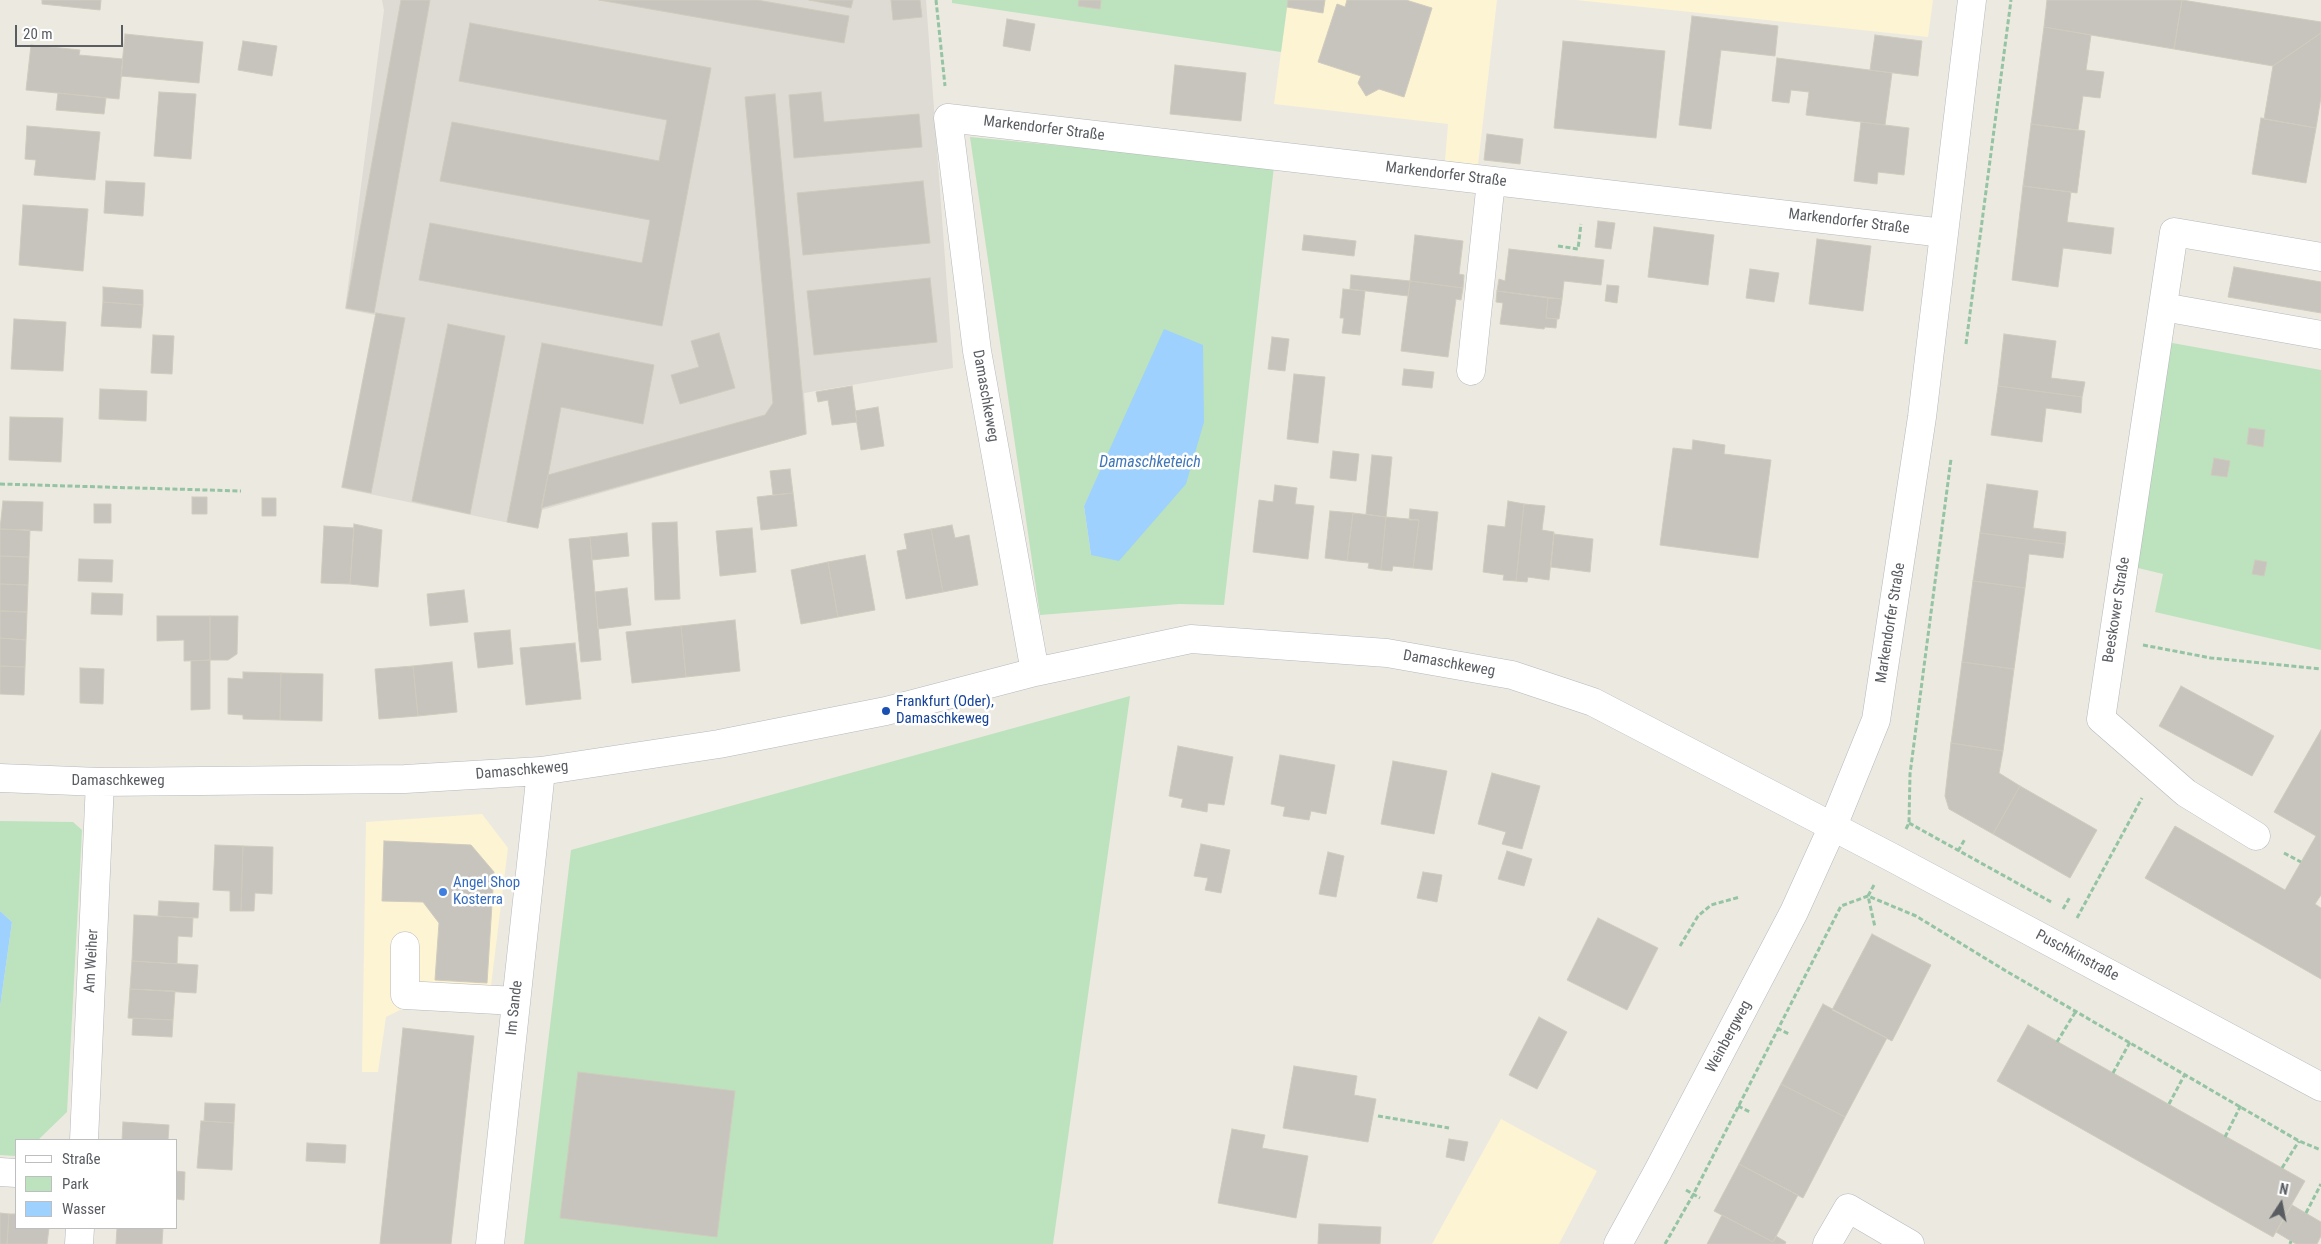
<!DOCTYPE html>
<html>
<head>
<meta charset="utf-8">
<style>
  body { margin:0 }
  #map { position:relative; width:2321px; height:1244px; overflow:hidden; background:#ece9e0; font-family:"Roboto Condensed",sans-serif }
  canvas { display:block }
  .legend { position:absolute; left:15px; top:1139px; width:162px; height:90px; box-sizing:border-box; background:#fff; border:1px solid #bdbec0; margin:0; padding:6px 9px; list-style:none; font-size:15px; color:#595c61 }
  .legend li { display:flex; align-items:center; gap:10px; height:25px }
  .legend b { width:25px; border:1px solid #bdbec0 }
  .north { position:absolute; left:2256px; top:1179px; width:50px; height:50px; -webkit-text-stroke:4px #fff; paint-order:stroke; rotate:11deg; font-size:14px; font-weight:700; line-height:20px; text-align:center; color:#595c61 }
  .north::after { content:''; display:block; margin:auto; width:18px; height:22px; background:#595c61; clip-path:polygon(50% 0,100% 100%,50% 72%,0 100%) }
  .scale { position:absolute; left:15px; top:25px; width:108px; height:22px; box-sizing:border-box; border:2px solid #595c61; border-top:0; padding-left:6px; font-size:15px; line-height:18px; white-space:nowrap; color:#595c61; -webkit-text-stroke:4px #fff; paint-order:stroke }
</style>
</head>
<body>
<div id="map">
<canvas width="2321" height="1244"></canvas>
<ul class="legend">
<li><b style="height:6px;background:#fff"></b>Straße</li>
<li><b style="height:14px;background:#bce3bd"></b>Park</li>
<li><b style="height:14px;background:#9ed1fd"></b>Wasser</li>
</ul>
<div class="north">N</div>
<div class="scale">20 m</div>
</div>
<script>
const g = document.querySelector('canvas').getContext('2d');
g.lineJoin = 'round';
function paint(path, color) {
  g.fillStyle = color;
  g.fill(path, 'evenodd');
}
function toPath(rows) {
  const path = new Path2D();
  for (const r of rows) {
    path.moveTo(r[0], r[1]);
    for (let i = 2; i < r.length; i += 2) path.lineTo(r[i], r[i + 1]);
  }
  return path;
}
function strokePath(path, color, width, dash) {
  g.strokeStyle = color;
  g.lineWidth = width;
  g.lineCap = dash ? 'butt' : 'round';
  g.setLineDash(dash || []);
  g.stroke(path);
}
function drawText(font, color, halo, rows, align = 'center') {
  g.font = font + ' "Roboto Condensed",sans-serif';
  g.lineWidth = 5;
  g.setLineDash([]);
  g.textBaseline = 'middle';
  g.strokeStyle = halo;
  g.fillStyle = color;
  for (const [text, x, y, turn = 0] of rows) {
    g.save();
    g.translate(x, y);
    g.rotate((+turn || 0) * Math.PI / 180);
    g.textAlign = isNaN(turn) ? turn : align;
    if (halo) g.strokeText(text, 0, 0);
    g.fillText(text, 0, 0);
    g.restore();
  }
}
paint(toPath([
  [1288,0,1497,0,1478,165,1445,161,1448,124,1274,104],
  [1576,0,1933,0,1928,37],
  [482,814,508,848,488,1010,406,1007,386,1017,378,1072,362,1072,366,822],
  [1501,1119,1597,1171,1559,1244,1432,1244]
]), '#fdf4d4');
paint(toPath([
  [382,0,926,0,953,368,804,393,807,434,542,510,538,529,341,488,375,315,345,309,384,10]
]), '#dddbd4');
paint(toPath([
  [952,0,1288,0,1281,52,952,3],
  [970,137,1274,166,1224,605,1179,604,1040,615],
  [1125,419,1091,555,1084,506],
  [2167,342,2321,370,2321,650,2155,612,2163,574,2134,567],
  [1130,696,1053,1244,524,1244,571,850],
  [0,821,73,822,82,830,67,1112,38,1140,16,1140,16,1156,0,1155,0,1007,12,922,0,911]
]), '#bce3bd');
paint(toPath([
  [1164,329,1203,345,1204,422,1186,484,1119,561,1091,555,1084,506],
  [0,911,12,922,0,1007]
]), '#9ed1fd');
const building = toPath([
  [42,0,101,0,100,10,42,4,42,0],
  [401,0,430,0,374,313,346,308,401,0],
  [599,0,757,0,849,16,844,43,599,0],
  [809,0,853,0,851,8,809,0],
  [891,0,920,0,922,17,893,20,891,0],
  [1079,0,1101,0,1100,9,1078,6,1079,0],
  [1288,0,1325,0,1323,13,1287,7,1288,0],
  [1347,0,1406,0,1432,8,1404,97,1379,89,1366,96,1358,83,1361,76,1318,62,1337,4,1345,7,1347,0],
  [2047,0,2182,0,2174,49,2044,27,2047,0],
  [2182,0,2321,22,2321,33,2273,66,2174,49,2182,0],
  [1692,16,1778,26,1775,56,1721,50,1711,129,1679,125,1692,16],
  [1007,19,1035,24,1030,51,1003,46,1007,19],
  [470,23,711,68,662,326,419,280,430,223,642,263,650,220,440,181,452,122,659,161,667,120,459,81,470,23],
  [2044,27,2091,35,2086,70,2104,72,2100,98,2083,96,2078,130,2031,124,2044,27],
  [2321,33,2321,97,2316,128,2264,119,2273,66,2321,33],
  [125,34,203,42,199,83,121,76,125,34],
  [1875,35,1922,41,1918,76,1870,70,1875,35],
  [243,41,277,46,272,76,238,70,243,41],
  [1563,41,1665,51,1656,138,1554,128,1563,41],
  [31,45,80,50,79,55,123,59,119,99,26,90,31,45],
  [1777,58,1892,73,1885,125,1806,115,1809,92,1791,90,1789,103,1772,101,1777,58],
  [1175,65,1246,73,1241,121,1170,114,1175,65],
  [159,92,196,94,191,159,154,156,159,92],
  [821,92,824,122,919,114,922,147,794,158,789,95,821,92],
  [58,93,106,98,104,114,56,110,58,93],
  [775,94,806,434,541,508,548,475,765,415,773,403,745,97,775,94],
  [2261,118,2316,128,2306,183,2252,174,2261,118],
  [1861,122,1909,128,1904,175,1878,172,1877,184,1854,181,1861,122],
  [2031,124,2085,131,2077,193,2023,186,2031,124],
  [27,126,100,132,95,180,34,175,36,160,25,159,27,126],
  [1487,134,1523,139,1520,164,1484,160,1487,134],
  [106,181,145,183,143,216,104,213,106,181],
  [923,181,930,243,803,255,797,193,923,181],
  [2023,186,2071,192,2067,222,2114,228,2111,254,2063,248,2058,287,2012,280,2023,186],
  [23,205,88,209,83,271,19,265,23,205],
  [1598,221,1615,223,1611,249,1595,247,1598,221],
  [1654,227,1714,235,1708,285,1648,277,1654,227],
  [1304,235,1356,241,1354,256,1302,250,1304,235],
  [1415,235,1463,241,1459,274,1464,275,1463,288,1410,281,1415,235],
  [1817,239,1871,246,1863,311,1809,304,1817,239],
  [1509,249,1604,260,1601,285,1564,281,1562,299,1497,291,1499,279,1505,281,1509,249],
  [2234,267,2321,282,2321,313,2228,297,2234,267],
  [1750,269,1779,273,1774,302,1746,298,1750,269],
  [1351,275,1410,281,1408,296,1350,289,1351,275],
  [930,278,937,342,814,355,807,291,930,278],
  [1410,281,1463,288,1461,300,1456,299,1448,357,1401,351,1410,281],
  [1607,285,1619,286,1617,303,1605,301,1607,285],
  [103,287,143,290,143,305,103,302,103,287],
  [1343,289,1365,291,1360,335,1342,333,1344,318,1340,318,1343,289],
  [1497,291,1548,298,1546,318,1557,319,1556,328,1545,327,1544,329,1500,324,1503,303,1496,302,1497,291],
  [1548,298,1562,299,1559,319,1546,318,1548,298],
  [103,302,143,305,141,328,101,326,103,302],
  [376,313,405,318,371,493,342,487,376,313],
  [14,319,66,322,63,371,11,369,14,319],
  [448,324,505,336,470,514,412,501,448,324],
  [719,333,735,388,680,404,671,375,699,367,691,341,719,333],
  [2004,334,2056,341,2051,378,2085,382,2082,397,1998,386,2004,334],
  [153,335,174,336,172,374,151,373,153,335],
  [1272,337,1289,339,1285,371,1268,369,1272,337],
  [542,343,654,365,643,424,561,407,538,528,507,522,542,343],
  [1404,369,1434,372,1432,388,1402,385,1404,369],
  [1294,374,1325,377,1318,443,1287,439,1294,374],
  [852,386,857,422,832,425,828,400,818,402,816,392,852,386],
  [1998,386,2082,397,2081,413,2046,408,2042,442,1991,435,1998,386],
  [100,389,147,391,146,421,99,419,100,389],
  [878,407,884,446,861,450,855,411,878,407],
  [10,417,63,418,61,462,9,460,10,417],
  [2249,428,2265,430,2263,447,2247,444,2249,428],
  [1693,440,1725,445,1724,454,1771,460,1758,558,1660,545,1673,448,1692,450,1693,440],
  [1333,451,1359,454,1356,481,1330,478,1333,451],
  [1372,455,1392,457,1386,517,1366,514,1372,455],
  [2214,458,2230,461,2227,477,2211,475,2214,458],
  [790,469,793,493,773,495,770,471,790,469],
  [1987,484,2038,491,2033,528,2066,532,2065,544,1980,533,1987,484],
  [1275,485,1297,488,1295,504,1314,506,1308,559,1253,552,1259,500,1273,502,1275,485],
  [793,493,797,526,761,530,757,497,793,493],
  [192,497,207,497,207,514,192,514,192,497],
  [262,498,276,498,276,516,262,516,262,498],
  [3,501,43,502,42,531,0,529,3,501],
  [1508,501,1524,504,1516,581,1503,580,1504,575,1483,572,1488,525,1505,527,1508,501],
  [94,504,111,504,111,523,94,523,94,504],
  [1524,504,1545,506,1542,530,1554,532,1549,580,1528,577,1527,582,1516,581,1524,504],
  [1410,509,1438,512,1432,570,1413,568,1419,520,1409,520,1410,509],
  [1330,511,1353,513,1347,561,1325,558,1330,511],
  [1353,513,1386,517,1381,570,1368,568,1369,563,1347,561,1353,513],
  [1386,517,1419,520,1413,568,1393,566,1392,571,1381,570,1386,517],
  [677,522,680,599,655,600,652,523,677,522],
  [354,524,382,530,378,587,350,584,354,524],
  [952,525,955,538,969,535,978,585,943,592,931,529,952,525],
  [324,526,354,528,350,584,321,583,324,526],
  [752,528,756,572,720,576,716,531,752,528],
  [0,529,30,530,29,557,0,556,0,529],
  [931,529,943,592,906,599,897,551,907,549,904,534,931,529],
  [627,533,629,556,592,560,590,537,627,533],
  [1980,533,2065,544,2063,558,2029,554,2025,588,1973,581,1980,533],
  [1554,534,1593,539,1590,572,1551,567,1554,534],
  [590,537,601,660,581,662,569,539,590,537],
  [865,555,875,610,838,617,828,562,865,555],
  [0,556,29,557,28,585,0,584,0,556],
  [79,559,113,560,112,582,78,581,79,559],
  [2255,560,2267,562,2264,576,2252,574,2255,560],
  [828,562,838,617,801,624,791,570,828,562],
  [1973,581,2025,588,2014,669,1962,662,1973,581],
  [0,584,28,585,27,612,0,611,0,584],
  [627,588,631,625,598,629,595,592,627,588],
  [464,590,468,622,430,626,427,594,464,590],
  [92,593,123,594,122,615,91,614,92,593],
  [0,611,27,612,26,640,0,638,0,611],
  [157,616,210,616,210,660,184,661,184,640,157,641,157,616],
  [210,616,238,616,237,654,228,660,210,660,210,616],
  [735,620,740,671,686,677,681,626,735,620],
  [681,626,686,677,632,683,626,632,681,626],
  [510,630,513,664,478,668,474,633,510,630],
  [0,638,26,640,25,667,0,666,0,638],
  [575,643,581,699,526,705,520,648,575,643],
  [210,660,210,709,191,710,191,661,210,660],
  [452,662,457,712,418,716,413,666,452,662],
  [1962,662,2014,669,2003,751,1951,743,1962,662],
  [0,666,25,667,24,695,0,694,0,666],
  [413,666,418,716,379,719,375,669,413,666],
  [80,668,104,669,103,704,80,703,80,668],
  [243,672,281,673,280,720,243,719,243,715,228,714,228,678,243,679,243,672],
  [281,673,323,674,322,721,280,720,281,673],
  [2181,686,2274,736,2252,776,2159,726,2181,686],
  [2321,730,2321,895,2315,904,2321,908,2321,979,2145,878,2175,826,2285,890,2316,836,2274,812,2321,730],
  [1951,743,2003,751,1999,773,2020,786,1993,834,1949,809,1945,796,1951,743],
  [1178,746,1233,757,1224,805,1208,803,1207,812,1181,807,1183,799,1169,796,1178,746],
  [1280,755,1335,765,1326,814,1311,811,1309,820,1283,816,1285,807,1271,804,1280,755],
  [1393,761,1447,771,1434,834,1381,824,1393,761],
  [1492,773,1540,786,1522,849,1502,844,1506,832,1478,824,1492,773],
  [2020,786,2097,830,2070,878,1993,834,2020,786],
  [384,841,471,845,494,872,487,983,435,980,439,923,423,902,382,901,384,841],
  [1201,844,1230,850,1221,893,1205,890,1208,878,1194,876,1201,844],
  [215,845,243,846,241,911,230,911,230,891,213,890,215,845],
  [243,846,273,847,272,894,255,893,254,911,241,911,243,846],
  [1507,851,1532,859,1524,886,1498,879,1507,851],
  [1328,852,1344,856,1336,897,1319,894,1328,852],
  [1423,872,1442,875,1437,902,1417,898,1423,872],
  [159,901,199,903,198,918,158,916,159,901],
  [134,915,193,918,192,937,178,936,177,964,132,961,134,915],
  [1598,918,1658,948,1627,1010,1567,980,1598,918],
  [1872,934,1931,965,1892,1041,1832,1010,1872,934],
  [132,961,198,965,196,993,130,989,132,961],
  [130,989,175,991,173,1020,128,1018,130,989],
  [1823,1004,1887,1038,1845,1117,1781,1084,1823,1004],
  [1539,1017,1567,1032,1537,1089,1509,1075,1539,1017],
  [133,1018,173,1020,172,1037,132,1035,133,1018],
  [2028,1025,2305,1181,2273,1237,1997,1081,2028,1025],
  [403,1028,474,1036,451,1244,380,1244,403,1028],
  [1294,1066,1357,1076,1354,1095,1376,1099,1368,1142,1283,1128,1294,1066],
  [578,1072,735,1091,717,1237,560,1218,578,1072],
  [1781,1084,1845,1117,1803,1198,1739,1164,1781,1084],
  [205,1103,235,1104,234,1123,204,1121,205,1103],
  [201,1121,234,1123,232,1170,197,1168,201,1121],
  [123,1122,169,1125,168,1140,122,1140,123,1122],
  [1232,1129,1265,1135,1262,1148,1308,1156,1296,1218,1218,1203,1232,1129],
  [1449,1139,1468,1142,1464,1161,1446,1157,1449,1139],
  [307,1143,346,1145,345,1163,306,1161,307,1143],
  [1739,1164,1798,1195,1773,1242,1714,1211,1739,1164],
  [176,1171,185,1172,184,1200,176,1199,176,1171],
  [2292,1205,2321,1222,2321,1236,2317,1244,2296,1244,2276,1232,2292,1205],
  [0,1213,9,1214,7,1244,0,1244,0,1213],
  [9,1214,16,1214,16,1228,49,1228,47,1244,7,1244,9,1214],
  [1722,1215,1773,1242,1776,1236,1786,1242,1785,1244,1707,1244,1722,1215],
  [1319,1224,1381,1227,1380,1244,1318,1244,1319,1224],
  [117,1228,163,1228,162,1244,116,1244,117,1228]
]);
paint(building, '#c6c4bd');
strokePath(building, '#d0cbbe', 1);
const minor = toPath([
  [2163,307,2321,335],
  [1471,371,1491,181],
  [1035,672,977,351,948,118,1944,233],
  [0,778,100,782,405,779,541,771,719,744,886,711,1035,672,1191,639,1387,653,1512,675,1593,702,1891,857,2321,1087],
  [2256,836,2186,793,2101,719,2174,232,2321,257],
  [405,946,405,995,516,1001],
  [84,1140,100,782],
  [0,1172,16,1173],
  [79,1244,80,1228],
  [490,1244,541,771],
  [1618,1244,1657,1173,1794,912,1833,826,1876,720,1922,417,1972,0],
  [1827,1244,1848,1208,1910,1244]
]);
strokePath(minor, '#b6b8bd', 29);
strokePath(toPath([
  [936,0,945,86],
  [1558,246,1578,249,1581,224],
  [1966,344,2011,0],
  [0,484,241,491],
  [2143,645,2211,658,2321,669],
  [1909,823,2053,903],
  [1906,829,1909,823,1910,774,1951,459],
  [1958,851,1965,839],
  [2284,853,2301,862],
  [1874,885,1868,896,1916,916,2006,971,2299,1141,2321,1150],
  [2063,909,2070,897],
  [2077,918,2142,798],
  [1680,946,1698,916,1711,905,1740,897],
  [1777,1028,1789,1034],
  [2057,1042,2076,1011],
  [2113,1073,2130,1042],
  [2169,1104,2185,1074],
  [1738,1106,1750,1112],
  [1378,1116,1449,1128],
  [2225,1137,2241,1105],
  [2282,1168,2299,1141],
  [1686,1190,1700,1198],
  [2306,1213,2321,1184],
  [1665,1244,1693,1195,1841,906,1868,896,1875,927],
  [2290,1244,2291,1241]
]), '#95c4a4', 3, [5, 2.5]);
strokePath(minor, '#fff', 28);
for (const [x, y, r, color] of [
  [886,711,5,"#1a4fb4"],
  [443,892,5,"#3f7fe0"]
]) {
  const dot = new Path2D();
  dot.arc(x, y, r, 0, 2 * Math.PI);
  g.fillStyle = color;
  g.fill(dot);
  strokePath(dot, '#fff', 2);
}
drawText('15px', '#595c61', '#fff', [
  ["Markendorfer Straße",1044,129,7],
  ["Markendorfer Straße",1446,175,7],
  ["Markendorfer Straße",1849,222,7],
  ["Damaschkeweg",985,396,80],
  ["Beeskower Straße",2117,610,-81],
  ["Markendorfer Straße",1891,623,-81],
  ["Damaschkeweg",1449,664,10],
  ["Damaschkeweg",522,771,-5],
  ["Damaschkeweg",118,781],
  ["Puschkinstraße",2077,956,28],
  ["Am Weiher",92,961,-87],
  ["Im Sande",515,1008,-84],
  ["Weinbergweg",1729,1037,-62]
]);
drawText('15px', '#164399', '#fff', [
  ["Frankfurt (Oder),",896,702],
  ["Damaschkeweg",896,719]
], 'left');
drawText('15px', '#366cbe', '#fff', [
  ["Angel Shop",453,883],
  ["Kosterra",453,900]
], 'left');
drawText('italic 16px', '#4077b7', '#fff', [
  ["Damaschketeich",1150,463]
]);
</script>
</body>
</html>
